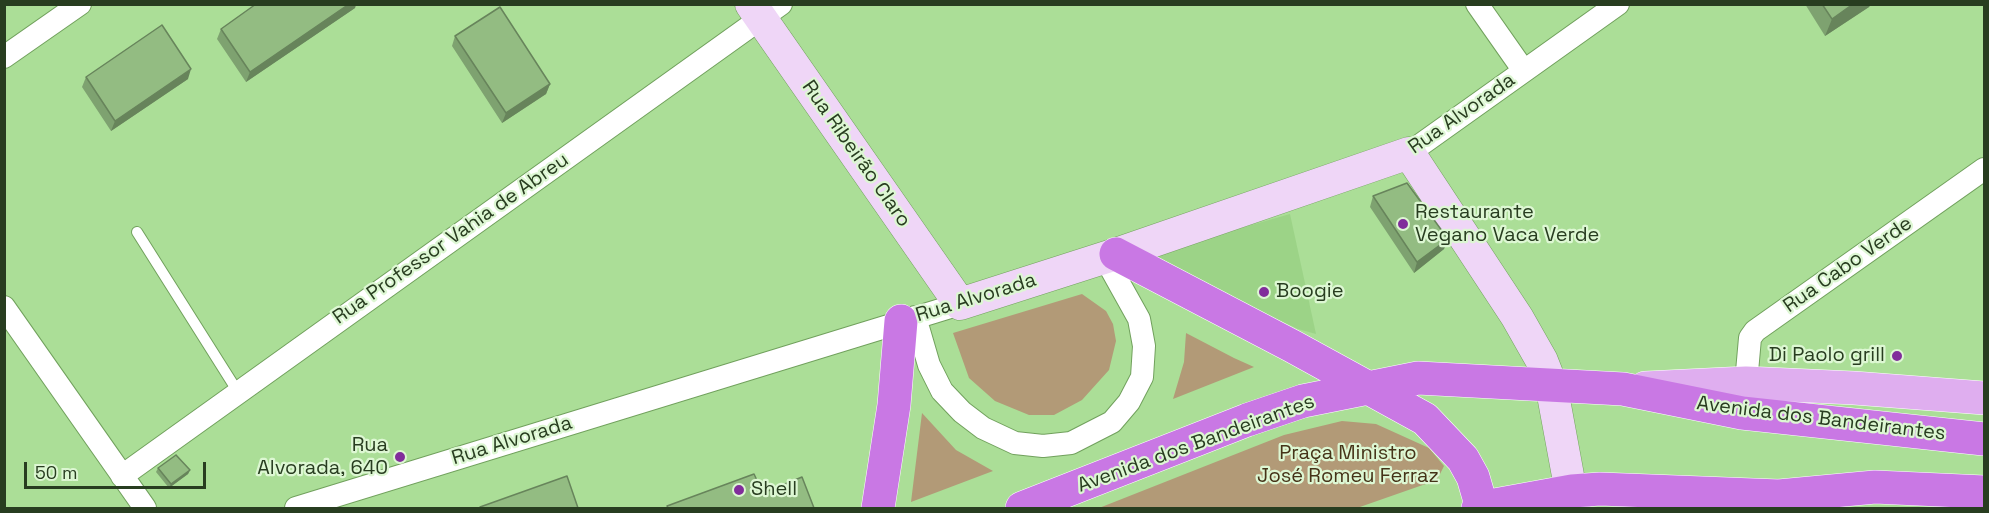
<!DOCTYPE html>
<html>
<head>
<meta charset="utf-8">
<style>
  body { margin:0 }
  #map { position:relative; width:1989px; height:513px; overflow:hidden; background:#abde97; font-family:"Space Grotesk",sans-serif }
  canvas { display:block }
  .frame { position:absolute; inset:0; border:6px solid #283d20; pointer-events:none }
  .scale { position:absolute; left:24px; top:462px; width:182px; height:27px; box-sizing:border-box; border:3px solid #283d20; border-top:0; padding-left:8px; font-size:18px; line-height:21px; white-space:nowrap; color:#283d20; -webkit-text-stroke:4px #ddf7d3; paint-order:stroke }
</style>
</head>
<body>
<div id="map">
<canvas width="1989" height="513"></canvas>
<div class="frame"></div>
<div class="scale">50 m</div>
</div>
<script>
const g = document.querySelector('canvas').getContext('2d');
g.lineJoin = 'round';
function paint(path, color) {
  g.fillStyle = color;
  g.fill(path, 'evenodd');
}
function toPath(rows) {
  const path = new Path2D();
  for (const r of rows) {
    path.moveTo(r[0], r[1]);
    for (let i = 2; i < r.length; i += 2) path.lineTo(r[i], r[i + 1]);
  }
  return path;
}
function strokePath(path, color, width, dash) {
  g.strokeStyle = color;
  g.lineWidth = width;
  g.lineCap = dash ? 'butt' : 'round';
  g.setLineDash(dash || []);
  g.stroke(path);
}
function drawText(font, color, halo, rows, align = 'center') {
  g.font = font + ' "Space Grotesk",sans-serif';
  g.lineWidth = 4.5;
  g.setLineDash([]);
  g.textBaseline = 'middle';
  g.strokeStyle = halo;
  g.fillStyle = color;
  for (const [text, x, y, turn = 0] of rows) {
    g.save();
    g.translate(x, y);
    g.rotate((+turn || 0) * Math.PI / 180);
    g.textAlign = isNaN(turn) ? turn : align;
    if (halo) g.strokeText(text, 0, 0);
    g.fillText(text, 0, 0);
    g.restore();
  }
}
paint(toPath([
  [1290,214,1316,334,1298,329,1143,256]
]), '#9cd387');
paint(toPath([
  [1082,294,1106,311,1113,324,1116,341,1109,370,1082,400,1054,415,1029,415,995,401,969,378,953,333],
  [1186,333,1234,358,1254,367,1173,399,1184,362],
  [922,413,956,450,993,471,911,502],
  [1342,421,1376,424,1429,448,1444,466,1437,480,1357,508,1099,508,1284,435]
]), '#b29a77');
const lane = toPath([
  [137,232,238,392]
]);
const street = toPath([
  [1477,4,1524,71],
  [4,57,80,4],
  [1409,153,1618,4],
  [4,307,145,508],
  [915,317,929,365,942,391,962,412,983,428,1015,443,1043,446,1071,443,1112,422,1129,402,1142,377,1144,346,1139,319,1105,258],
  [1746,383,1750,338,1755,331,1984,169],
  [122,476,781,4],
  [296,508,960,304]
]);
const secondary = toPath([
  [751,4,960,304,1116,254,1409,153,1517,317,1542,361,1551,384,1574,508]
]);
const primary = toPath([
  [1645,388,1746,383,1854,388,1984,398]
]);
const highway = toPath([
  [1116,254,1292,346,1425,419,1463,459,1473,477,1482,508],
  [878,508,894,405,901,321],
  [1022,508,1247,420,1303,401,1418,378,1623,389,1742,413,1984,439],
  [1478,508,1572,491,1600,489,1779,496,1875,487,1984,492]
]);
strokePath(lane, '#71a15d', 12);
strokePath(street, '#71a15d', 24);
strokePath(secondary, '#71a15d', 33);
strokePath(primary, '#fff', 34);
strokePath(highway, '#fff', 34);
strokePath(lane, '#fff', 10);
strokePath(street, '#fff', 22);
strokePath(secondary, '#efd6f7', 32);
strokePath(primary, '#dfaeef', 33);
strokePath(highway, '#c978e4', 33);
paint(toPath([
  [256,4,356,4,355,8,246,82,217,39,221,29],
  [1805,4,1871,4,1869,7,1825,36],
  [455,36,550,84,546,94,502,123,452,46],
  [86,77,188,79,111,131,82,87],
  [1373,196,1448,239,1444,249,1414,273,1370,207],
  [158,468,190,470,188,474,169,488,156,472]
]), '#7ea270');
paint(toPath([
  [349,4,356,4,355,8,246,82,250,72],
  [1853,4,1871,4,1869,7,1825,36,1832,19],
  [191,69,188,79,111,131,115,121],
  [550,84,546,94,502,123,506,113],
  [1448,239,1444,249,1414,273,1417,262],
  [190,470,188,474,169,488,171,484]
]), '#67845b');
const building = toPath([
  [256,4,349,4,250,72,221,29,256,4],
  [1822,4,1853,4,1832,19,1822,4],
  [500,7,550,84,506,113,455,36,500,7],
  [162,25,191,69,115,121,86,77,162,25],
  [1407,183,1448,239,1417,262,1373,196,1407,183],
  [176,455,190,470,171,484,158,468,176,455],
  [754,474,763,493,802,477,814,508,668,508,667,506,754,474],
  [567,476,578,508,481,508,480,507,567,476]
]);
paint(building, '#93bc82');
strokePath(building, '#67845b', 1.5);
for (const [x, y, r, color] of [
  [1403,224,6,"#812d9b"],
  [1264,292,6,"#812d9b"],
  [1897,356,6,"#812d9b"],
  [400,457,6,"#812d9b"],
  [739,490,6,"#812d9b"]
]) {
  const dot = new Path2D();
  dot.arc(x, y, r, 0, 2 * Math.PI);
  g.fillStyle = color;
  g.fill(dot);
  strokePath(dot, '#ddf7d3', 2);
}
drawText('20px', '#283d20', '#ddf7d3', [
  ["Rua Alvorada",1462,114,-35],
  ["Rua Ribeirão Claro",856,154,55],
  ["Rua Professor Vahia de Abreu",451,239,-35],
  ["Rua Cabo Verde",1848,265,-35],
  ["Rua Alvorada",976,298,-17],
  ["Avenida dos Bandeirantes",1821,419,7],
  ["Rua Alvorada",512,441,-17],
  ["Avenida dos Bandeirantes",1196,444,-20]
]);
drawText('20px', '#283d20', '#ddf7d3', [
  ["Restaurante",1415,213],
  ["Vegano Vaca Verde",1415,236],
  ["Boogie",1276,292],
  ["Di Paolo grill",1885,356,"right"],
  ["Rua",388,446,"right"],
  ["Alvorada, 640",388,469,"right"],
  ["Shell",751,490]
], 'left');
drawText('20px', '#453318', '#ddf7d3', [
  ["Praça Ministro",1348,454],
  ["José Romeu Ferraz",1348,477]
]);
</script>
</body>
</html>
